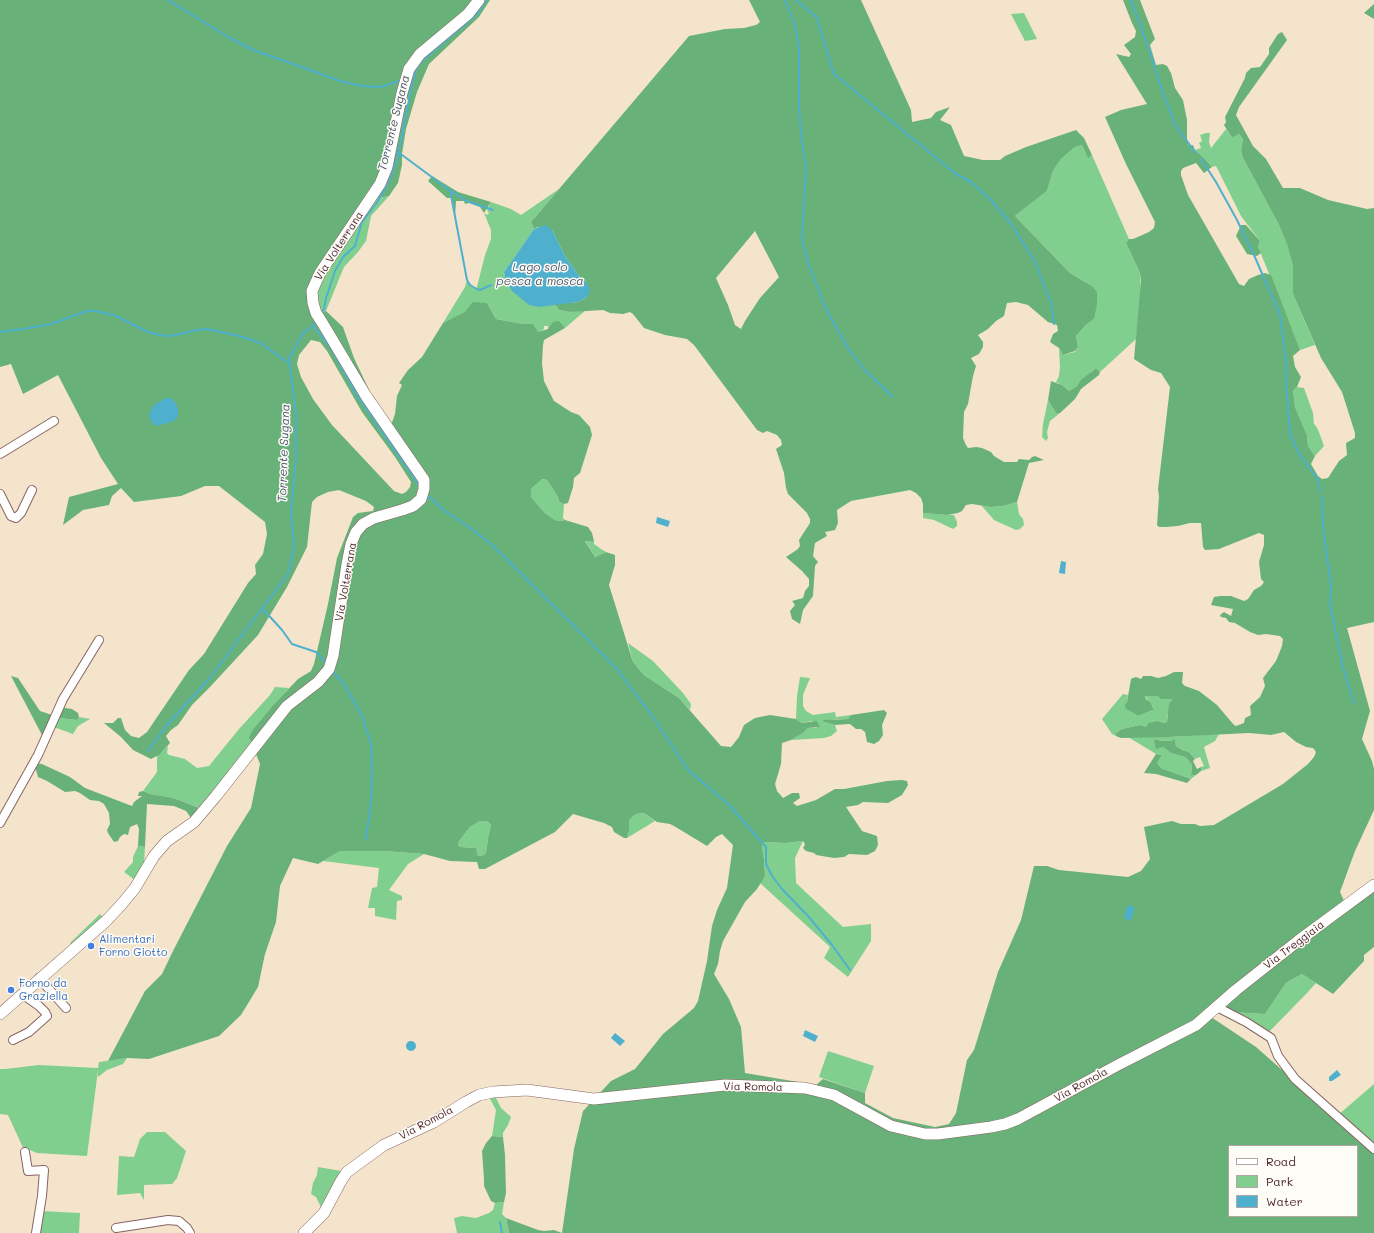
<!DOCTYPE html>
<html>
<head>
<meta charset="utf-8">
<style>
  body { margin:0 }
  #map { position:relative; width:1374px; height:1233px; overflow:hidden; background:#f5e4cc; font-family:Mali,sans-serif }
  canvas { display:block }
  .legend { position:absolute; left:1228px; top:1145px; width:130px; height:72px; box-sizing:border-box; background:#fdfcf7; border:1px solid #b5a4a5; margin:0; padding:5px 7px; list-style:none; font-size:12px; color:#4a1f2b }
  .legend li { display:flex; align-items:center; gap:8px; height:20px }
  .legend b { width:20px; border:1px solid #b5a4a5 }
</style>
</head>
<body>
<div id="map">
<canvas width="1374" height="1233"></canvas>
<ul class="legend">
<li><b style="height:5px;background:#fff"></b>Road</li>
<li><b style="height:11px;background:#81cf8e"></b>Park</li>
<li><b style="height:11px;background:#4fb0ce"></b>Water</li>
</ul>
</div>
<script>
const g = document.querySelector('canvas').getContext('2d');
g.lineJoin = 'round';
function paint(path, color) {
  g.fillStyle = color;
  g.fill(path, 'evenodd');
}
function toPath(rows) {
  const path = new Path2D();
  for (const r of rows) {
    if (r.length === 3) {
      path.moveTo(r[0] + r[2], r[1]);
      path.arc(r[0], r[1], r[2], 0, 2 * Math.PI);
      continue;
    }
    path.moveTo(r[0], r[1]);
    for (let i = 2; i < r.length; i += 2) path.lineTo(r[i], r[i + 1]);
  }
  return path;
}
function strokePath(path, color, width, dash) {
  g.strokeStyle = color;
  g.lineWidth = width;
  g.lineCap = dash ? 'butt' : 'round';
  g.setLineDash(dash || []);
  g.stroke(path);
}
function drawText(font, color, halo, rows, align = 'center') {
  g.font = font + ' Mali,sans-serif';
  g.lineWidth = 3;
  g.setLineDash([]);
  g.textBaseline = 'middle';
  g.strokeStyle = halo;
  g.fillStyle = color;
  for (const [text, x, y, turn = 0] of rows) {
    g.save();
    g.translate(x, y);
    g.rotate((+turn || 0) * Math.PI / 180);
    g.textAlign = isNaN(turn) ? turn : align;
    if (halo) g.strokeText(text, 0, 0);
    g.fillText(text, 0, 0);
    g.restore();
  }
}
paint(toPath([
  [1024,13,1037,39,1025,41,1011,14],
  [1226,129,1232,138,1239,134,1243,139,1241,151,1243,158,1279,225,1287,243,1293,266,1293,294,1315,345,1300,350,1261,254,1258,247,1260,241,1241,216,1216,166,1212,167,1206,160,1195,150,1201,148,1199,143,1202,141,1200,135,1206,133,1210,133,1209,142,1211,148],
  [1082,145,1088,157,1092,155,1129,239,1126,243,1140,273,1141,292,1136,339,1100,372,1096,368,1093,370,1077,386,1069,391,1062,385,1056,382,1059,376,1060,367,1059,348,1063,355,1075,352,1078,347,1076,336,1086,325,1094,319,1092,286,1070,273,1015,216,1047,191,1053,171,1061,159,1075,147],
  [559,189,531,222,534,229,504,272,505,278,548,305,555,304,559,310,570,312,586,310,565,328,561,324,548,329,548,326,544,326,544,329,538,333,533,324,523,324,496,319,487,303,443,323,465,287,467,280,473,287,476,289,477,287,485,255,491,239,491,230,484,213,487,215,489,213,487,210,491,202,511,209,521,215],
  [389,196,371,216,366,241,358,252,344,267,326,311,316,313,313,303,320,273,369,200],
  [1297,387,1304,388,1313,413,1314,424,1316,426,1319,432,1324,446,1315,456,1308,446,1307,435,1295,407,1293,391],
  [1048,400,1056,413,1060,413,1050,421,1047,432,1048,438,1046,441,1042,437,1043,424],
  [541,479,547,480,558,497,559,502,564,504,563,518,565,520,561,521,555,520,545,513,531,497,531,491,532,488],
  [1017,502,1019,514,1023,519,1024,525,1020,529,1016,530,994,520,981,505,991,507,1003,506],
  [923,513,947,515,954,515,957,522,957,526,953,529,934,520,923,518],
  [585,540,594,541,594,544,601,549,606,552,595,557],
  [628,643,653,661,683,693,691,704,690,710,679,698,644,675,633,662],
  [800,677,810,678,803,695,803,706,806,711,813,715,835,712,836,717,851,715,848,719,836,719,824,722,835,725,837,731,831,736,824,738,791,740,803,733,808,728,817,728,812,721,802,723,796,719,797,696],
  [275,687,289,688,273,705,254,728,254,749,204,810,179,800,169,797,150,794,143,791,157,772,157,756,168,746,167,753,169,755,185,759,197,768,209,766,239,729,270,695],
  [1123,694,1128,695,1126,709,1138,716,1154,708,1145,696,1158,696,1174,699,1167,717,1167,722,1164,723,1158,721,1146,727,1140,725,1122,729,1116,733,1116,736,1112,734,1102,719],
  [79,717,90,719,78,726,73,734,51,726,59,718,77,720],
  [1219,734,1215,741,1204,747,1210,768,1201,771,1201,767,1204,766,1200,757,1195,759,1189,752,1182,750,1176,746,1175,740,1171,741,1159,740,1159,747,1163,747,1171,753,1185,757,1189,761,1192,765,1191,774,1196,775,1191,779,1161,768,1157,763,1162,755,1156,754,1128,737,1169,737],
  [644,813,655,821,627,838,629,831,629,820,636,814],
  [480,821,487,821,491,825,488,838,486,853,484,855,479,856,477,854,475,848,460,847,458,845,459,841,470,827],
  [803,841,795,858,796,883,843,927,871,924,871,941,848,977,824,958,830,947,760,883,765,876,764,859,762,848,762,842,786,843],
  [138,846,145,847,144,864,135,880,124,872,133,862,133,857],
  [340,851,384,851,424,854,408,864,389,890,402,896,402,900,397,901,396,920,375,916,375,908,368,908,372,888,377,887,379,868,323,861],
  [100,914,106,921,74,948,70,943],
  [1302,974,1316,983,1307,993,1268,1033,1230,1012,1265,1014,1286,983],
  [828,1051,874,1066,865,1093,819,1077],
  [127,1058,123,1064,107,1070,98,1077,98,1070,87,1156,37,1153,25,1148,25,1152,8,1115,0,1114,0,1069,5,1069,39,1065,98,1068,99,1062],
  [1374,1084,1374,1149,1337,1116],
  [493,1092,501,1108,511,1117,508,1125,503,1133,503,1137,492,1136,496,1110,487,1093],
  [147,1132,165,1132,186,1151,177,1178,172,1184,144,1185,144,1200,140,1193,117,1195,119,1156,134,1157,140,1139],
  [318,1167,347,1172,324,1213,316,1197,311,1194,313,1183,317,1175],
  [504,1202,502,1214,506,1218,509,1233,457,1233,454,1218,462,1216,476,1218,489,1213,493,1210,495,1203],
  [40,1211,80,1213,79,1233,36,1233]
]), '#81cf8e');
paint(toPath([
  [0,0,490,0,479,17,429,64,417,92,406,129,402,154,402,165,398,183,389,196,369,200,312,291,317,313,326,311,343,327,354,358,379,411,391,425,395,414,397,396,402,385,399,383,408,370,422,357,443,323,465,312,473,302,487,303,496,319,523,324,533,324,538,332,548,329,553,322,559,321,565,328,544,340,543,345,542,363,544,381,554,401,571,412,579,415,590,427,592,435,580,473,574,478,573,487,568,503,564,504,559,502,558,497,547,480,542,479,532,488,531,491,531,497,545,513,555,520,561,521,565,520,588,527,592,533,594,541,585,541,595,557,606,552,615,555,615,565,609,585,633,662,644,675,679,698,721,746,731,747,739,737,744,725,755,718,770,715,796,719,802,723,817,721,820,727,808,728,803,733,791,740,782,743,781,764,775,784,777,791,783,798,792,793,799,793,800,798,793,803,797,806,816,800,835,789,844,789,887,781,902,780,907,781,908,785,902,795,888,803,863,802,858,805,846,807,862,831,877,836,878,845,875,851,867,855,849,854,844,857,834,858,816,855,814,853,806,851,803,848,805,844,803,841,786,843,762,842,762,848,764,859,765,876,757,889,745,902,723,941,720,951,718,964,714,974,729,999,741,1027,745,1073,816,1085,823,1079,865,1093,865,1103,893,1118,935,1127,949,1124,956,1113,967,1060,974,1050,998,972,1021,920,1034,866,1047,866,1059,870,1128,877,1141,871,1150,859,1144,827,1172,821,1181,824,1195,824,1200,826,1214,825,1283,784,1308,764,1314,757,1316,752,1313,748,1306,747,1296,742,1284,732,1271,735,1249,733,1169,737,1121,738,1116,736,1116,733,1122,729,1140,725,1146,727,1149,723,1158,721,1164,723,1167,722,1169,704,1173,699,1161,699,1158,696,1145,696,1146,699,1150,702,1154,709,1138,716,1126,709,1125,705,1127,702,1131,679,1133,678,1136,677,1141,679,1143,676,1151,676,1158,678,1166,676,1174,672,1183,672,1182,683,1185,686,1199,691,1217,705,1234,725,1236,726,1244,723,1245,718,1251,715,1250,706,1260,697,1265,686,1263,678,1276,661,1282,646,1283,639,1280,636,1266,634,1258,635,1250,632,1235,623,1229,622,1226,618,1221,617,1220,615,1224,612,1231,616,1233,609,1211,605,1214,597,1221,596,1231,596,1244,601,1248,599,1254,590,1261,586,1264,582,1261,579,1259,562,1264,545,1264,535,1259,533,1219,549,1205,550,1203,547,1201,523,1190,523,1178,526,1166,527,1159,527,1157,525,1159,496,1158,489,1170,387,1161,373,1151,370,1134,359,1141,281,1140,273,1126,243,1129,239,1133,239,1149,232,1154,228,1155,222,1126,164,1105,117,1121,110,1147,104,1116,54,1129,57,1131,54,1124,45,1135,37,1136,31,1132,23,1123,0,1140,0,1155,39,1150,45,1156,65,1163,64,1167,66,1171,73,1175,88,1183,100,1187,120,1187,140,1189,146,1193,145,1195,150,1206,160,1212,167,1204,173,1196,163,1183,168,1181,171,1181,175,1188,195,1239,284,1244,286,1249,279,1258,275,1265,273,1271,275,1300,350,1293,356,1295,367,1301,377,1297,387,1293,391,1295,407,1307,435,1308,446,1315,456,1311,464,1318,476,1322,479,1328,478,1339,461,1347,455,1346,443,1355,438,1355,433,1342,392,1321,358,1293,294,1293,266,1287,244,1279,225,1243,158,1241,151,1243,139,1239,134,1232,138,1224,125,1226,122,1225,117,1245,78,1246,73,1251,68,1260,67,1269,54,1269,48,1278,34,1282,32,1287,40,1239,107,1236,115,1253,146,1266,159,1283,188,1300,188,1328,200,1367,209,1374,208,1374,622,1347,628,1370,711,1362,739,1372,761,1374,769,1374,810,1355,851,1340,892,1346,905,1374,885,1374,947,1364,955,1364,961,1333,994,1302,974,1286,983,1265,1014,1230,1012,1226,1010,1208,1015,1256,1047,1281,1069,1295,1079,1374,1149,1374,1233,509,1233,506,1218,538,1230,544,1231,554,1230,562,1233,574,1149,583,1111,611,1081,635,1069,663,1034,694,1008,698,1001,707,961,712,926,717,910,727,888,733,845,722,834,716,837,707,846,674,826,670,824,657,822,644,813,636,814,629,820,629,831,627,838,624,838,614,832,612,827,604,823,573,814,555,832,485,869,479,869,477,862,450,861,424,854,384,851,340,851,318,864,293,858,280,886,276,922,265,954,258,987,241,1015,219,1036,149,1059,127,1058,108,1061,145,991,162,974,173,951,227,846,251,808,260,764,249,737,254,728,273,705,298,679,311,671,314,664,328,604,337,558,353,517,358,513,373,511,374,507,366,501,339,490,328,492,317,497,312,502,307,547,287,587,258,635,210,687,192,705,178,725,171,730,166,736,170,743,159,755,151,759,133,750,121,737,104,723,113,723,118,718,121,718,125,730,131,736,139,738,147,732,189,670,204,654,248,583,256,574,255,565,263,554,267,534,265,522,219,486,205,486,181,496,134,502,121,488,112,496,109,505,83,510,63,525,69,497,118,484,101,458,58,375,23,394,11,364,0,367],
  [311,340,320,342,327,351,362,412,395,457,411,482,410,487,406,492,402,494,394,491,332,425,313,399,301,377,297,364,299,355],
  [480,821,487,821,491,825,488,838,486,853,484,855,479,856,477,854,476,848,460,847,458,845,459,841,470,827],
  [1229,1146,1357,1146,1357,1216,1229,1216],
  [749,0,861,0,911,110,912,122,931,118,936,112,950,107,940,120,951,125,964,156,983,160,1000,160,1005,156,1026,147,1076,130,1084,138,1092,155,1088,158,1082,145,1075,147,1061,159,1053,171,1047,191,1015,216,1070,273,1092,286,1097,292,1097,304,1094,319,1086,325,1076,336,1078,347,1075,351,1063,355,1059,348,1050,342,1053,334,1058,331,1057,325,1048,322,1028,305,1016,302,1007,303,1004,316,996,321,988,329,978,335,983,342,983,347,979,354,971,358,976,366,973,376,968,404,964,412,963,438,966,445,968,448,976,447,982,448,991,452,994,456,1004,462,1017,462,1019,459,1029,460,1032,457,1035,456,1044,460,1029,463,1017,502,1003,506,991,507,972,504,966,505,962,511,958,513,947,515,923,513,923,504,921,498,916,493,910,490,851,501,837,510,838,523,835,530,825,532,827,536,815,543,813,556,818,562,815,566,813,596,803,610,800,624,792,619,790,611,795,605,792,601,803,598,805,591,809,586,809,579,802,571,786,557,798,549,800,546,799,540,810,523,810,519,807,513,788,494,786,488,784,473,776,449,782,445,781,440,777,435,767,431,763,433,757,430,694,345,687,339,665,335,644,328,633,314,630,312,623,314,610,313,603,310,570,312,559,310,555,304,578,302,587,297,586,282,579,276,566,258,552,230,538,227,534,229,531,222,689,36,725,29,744,28,756,25,760,22],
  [755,231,779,277,760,298,745,321,741,329,735,325,728,305,716,278],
  [1374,4,1374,19,1364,13],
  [432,176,458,192,491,202,484,213,480,207,469,203,465,204,464,201,456,201,455,218,451,198,447,198,428,181],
  [1241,225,1246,225,1260,241,1258,247,1261,253,1257,256,1247,254,1236,236],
  [1096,368,1100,372,1099,375,1081,389,1075,399,1060,413,1056,413,1048,400,1051,381,1062,385,1069,391,1077,386,1081,380],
  [11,676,18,678,40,711,55,716,59,707,72,709,78,713,79,717,77,720,59,718,43,737],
  [884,710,887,713,882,725,883,735,879,741,874,744,867,742,865,732,861,729,856,729,850,724,835,725,824,722,823,720,848,719,851,715],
  [1175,739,1176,746,1182,750,1189,752,1195,759,1193,761,1197,769,1201,767,1201,771,1196,775,1191,775,1192,765,1189,761,1185,757,1171,753,1163,747,1156,749,1154,740,1171,741],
  [1156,754,1162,755,1157,763,1161,768,1191,779,1187,783,1156,774,1144,773],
  [34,763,42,764,70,777,85,788,132,806,134,802,142,796,138,796,139,792,143,791,150,794,169,797,179,800,204,810,194,822,186,811,174,806,147,804,145,847,138,846,139,829,137,824,130,827,128,835,124,834,120,837,118,841,114,842,108,833,107,830,110,824,109,813,104,804,99,801,90,800,80,793,75,791,65,792,47,781,38,777],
  [492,1136,503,1137,505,1155,506,1193,504,1202,495,1203,491,1201,484,1186,484,1179,482,1151,486,1143]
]), '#68b279');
paint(toPath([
  [546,225,552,230,566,258,579,276,586,282,590,290,587,297,578,302,539,307,529,305,512,291,505,278,504,272,534,229],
  [166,398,171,398,176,404,178,409,178,416,174,421,156,426,153,424,151,420,149,415,151,410,154,405],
  [657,517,670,521,668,527,656,523],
  [1061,561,1066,562,1065,574,1059,573],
  [1128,905,1135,908,1130,921,1124,918],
  [805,1030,818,1036,815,1042,803,1036],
  [615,1033,625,1041,620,1046,611,1038],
  [411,1046,5],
  [1337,1070,1341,1075,1332,1081,1329,1081,1329,1077]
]), '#4fb0ce');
strokePath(toPath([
  [168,0,228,37,253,50,313,71,340,81,362,86,381,87,399,81],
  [785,0,795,25,799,47,799,107,801,133,806,168,802,240,809,266,826,309,849,350,865,370,893,397],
  [796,0,817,18,831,65,834,74,956,174,971,182,990,199,1012,225,1035,262,1051,303,1054,324],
  [1131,0,1150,52,1161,87,1175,125,1196,153],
  [398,152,448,189,467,201,493,210],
  [1201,159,1216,182,1237,220,1254,255,1280,315,1286,361,1286,380,1290,434,1299,454,1317,478,1321,491],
  [450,190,467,280,470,285,477,289,480,290,491,285],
  [321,313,324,309,326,298,335,271,343,257,355,246,362,222,376,204,387,185,397,160,412,84,417,68,422,61,477,14,486,0],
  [313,326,331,348,356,394,420,487],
  [0,332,23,329,51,324,87,311,96,311,116,316,148,332,160,335,171,336,197,330,207,329,239,336,261,343,290,364],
  [427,495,446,512,472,529,492,545,617,669,653,717,688,770,728,804,766,847,766,864,772,876,782,889,808,916,832,945,850,970],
  [1322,496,1323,527,1331,586,1330,605,1343,667,1354,703],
  [262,608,282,630,292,644,316,652,325,662],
  [333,672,344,684,362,716,371,743,372,772,371,802,366,839],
  [148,751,166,726,209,679,288,574,294,547,291,511,296,459,296,415,289,359,303,333,313,326,316,320],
  [500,1222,502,1233]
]), '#4fb0ce', 2);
const street = toPath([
  [0,454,54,421],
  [0,494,11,516,16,518,21,513,32,490],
  [0,823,38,755,63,699,99,640],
  [39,978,66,1008],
  [1217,1007,1246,1022,1271,1038,1278,1056,1295,1079,1374,1149],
  [13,1040,29,1032,47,1016,45,1012,39,1006,22,994],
  [25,1152,28,1171,44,1170,42,1196,36,1233],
  [116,1228,168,1220,179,1221,187,1228,190,1233]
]);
const secondary = toPath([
  [0,1014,106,921,121,905,135,888,154,856,167,841,194,822,216,796,287,706,318,682,329,669,333,656,347,564,351,544,356,532,363,524,374,518,402,510,413,506,421,499,424,489,424,480,366,396,323,324,316,313,313,303,312,291,320,273,380,184,387,167,402,93,409,69,420,54,468,14,479,0],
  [304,1233,324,1213,341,1181,347,1172,384,1145,434,1122,466,1102,479,1095,493,1092,527,1090,594,1099,725,1085,805,1088,834,1095,891,1126,925,1134,938,1134,991,1127,1005,1124,1018,1119,1118,1065,1196,1025,1236,990,1298,941,1374,885]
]);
strokePath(street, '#866463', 10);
strokePath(secondary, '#866463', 12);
strokePath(street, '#fff', 8);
strokePath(secondary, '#fff', 11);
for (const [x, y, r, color] of [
  [91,946,4,"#3f7fe0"],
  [11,990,4,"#3f7fe0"]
]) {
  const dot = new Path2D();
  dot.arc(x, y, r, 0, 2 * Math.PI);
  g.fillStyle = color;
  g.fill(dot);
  strokePath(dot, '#fdfcf7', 1.5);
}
drawText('11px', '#4a1f2b', '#fdfcf7', [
  ["Via Volterrana",339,246,-57],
  ["Via Volterrana",346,582,-80],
  ["Via Treggiaia",1294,945,-37],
  ["Via Romola",1081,1085,-29],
  ["Via Romola",753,1087,1],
  ["Via Romola",426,1123,-28]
]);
drawText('11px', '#366cbe', '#fdfcf7', [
  ["Alimentari",99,940],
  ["Forno Giotto",99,953],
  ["Forno da",19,984],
  ["Graziella",19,997]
], 'left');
drawText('italic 12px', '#4c596c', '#fdfcf7', [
  ["Torrente Sugana",394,123,-76],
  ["Lago solo",540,267],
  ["pesca a mosca",540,281],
  ["Torrente Sugana",284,453,-88]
]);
</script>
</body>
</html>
